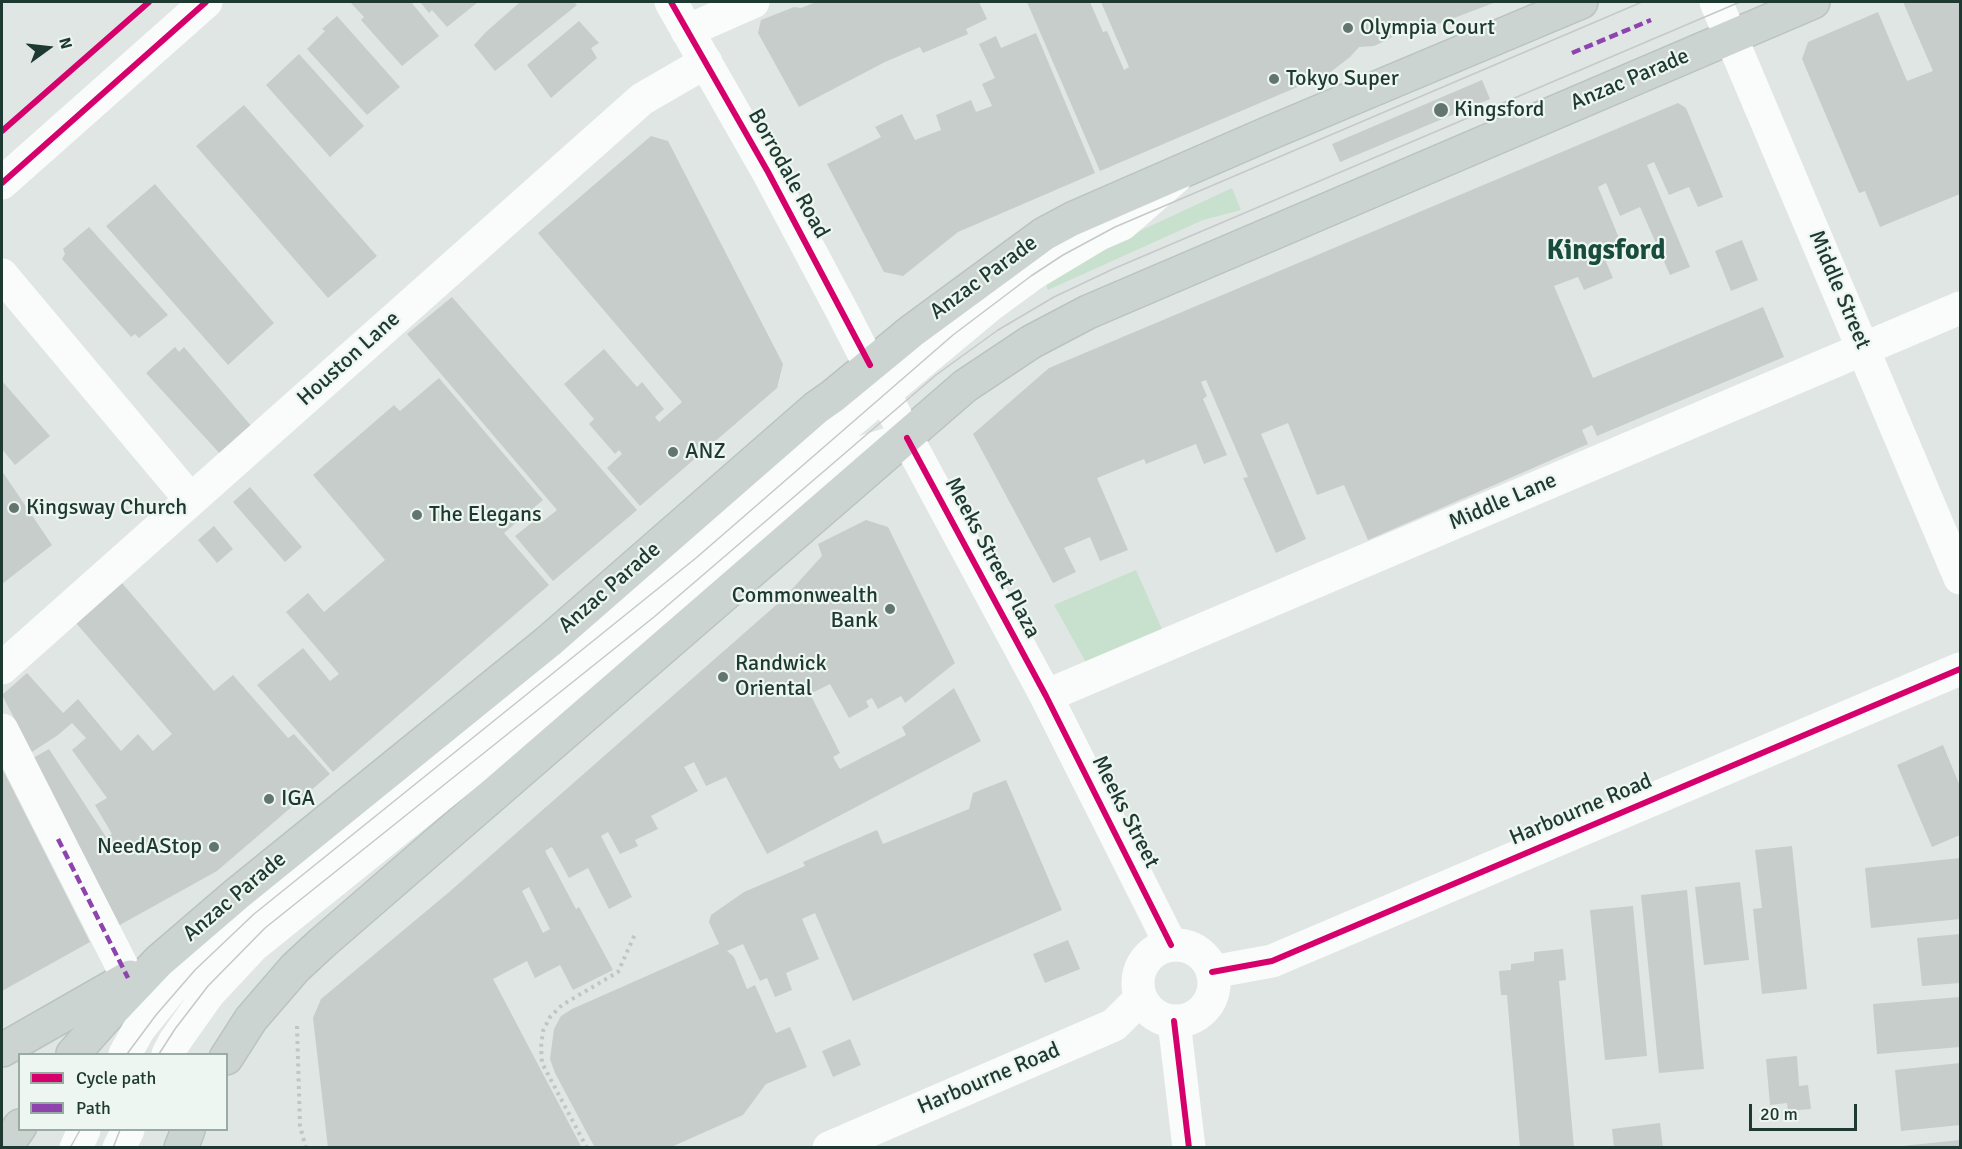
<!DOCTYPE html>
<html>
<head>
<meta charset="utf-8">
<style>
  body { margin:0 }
  #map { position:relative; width:1962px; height:1149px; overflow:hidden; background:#e0e6e3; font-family:Signika,sans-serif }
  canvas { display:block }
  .frame { position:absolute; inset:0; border:3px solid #1e3931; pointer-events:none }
  .legend { position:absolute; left:18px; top:1053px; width:210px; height:78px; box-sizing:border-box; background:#edf6f1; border:2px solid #9aaaa4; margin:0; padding:8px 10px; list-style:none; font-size:18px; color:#1e3931 }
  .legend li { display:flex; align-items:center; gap:12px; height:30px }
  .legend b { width:30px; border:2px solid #9aaaa4 }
  .north { position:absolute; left:18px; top:18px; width:60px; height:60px; -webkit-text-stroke:4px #edf6f1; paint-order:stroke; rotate:75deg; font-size:16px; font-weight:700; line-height:24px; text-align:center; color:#1e3931 }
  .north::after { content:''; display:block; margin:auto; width:21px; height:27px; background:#1e3931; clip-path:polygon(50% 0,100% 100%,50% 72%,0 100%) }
  .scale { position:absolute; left:1749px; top:1104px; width:108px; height:27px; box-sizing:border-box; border:3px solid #1e3931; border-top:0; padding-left:8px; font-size:18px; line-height:21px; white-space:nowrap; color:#1e3931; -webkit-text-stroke:4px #edf6f1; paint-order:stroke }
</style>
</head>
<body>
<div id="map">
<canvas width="1962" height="1149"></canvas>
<div class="frame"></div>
<ul class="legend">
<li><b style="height:8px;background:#d6006c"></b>Cycle path</li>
<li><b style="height:8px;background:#8e44ad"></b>Path</li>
</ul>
<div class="north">N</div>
<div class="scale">20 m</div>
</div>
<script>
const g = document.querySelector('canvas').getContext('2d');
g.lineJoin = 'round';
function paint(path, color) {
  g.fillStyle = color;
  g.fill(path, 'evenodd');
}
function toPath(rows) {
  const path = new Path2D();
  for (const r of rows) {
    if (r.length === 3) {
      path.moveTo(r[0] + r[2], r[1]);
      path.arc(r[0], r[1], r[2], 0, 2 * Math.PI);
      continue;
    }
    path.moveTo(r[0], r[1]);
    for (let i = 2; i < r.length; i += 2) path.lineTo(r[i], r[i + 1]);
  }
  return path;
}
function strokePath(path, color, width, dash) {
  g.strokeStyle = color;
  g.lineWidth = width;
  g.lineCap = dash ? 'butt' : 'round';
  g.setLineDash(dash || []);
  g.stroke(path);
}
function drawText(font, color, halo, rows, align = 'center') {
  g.font = font + ' Signika,sans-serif';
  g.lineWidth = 4.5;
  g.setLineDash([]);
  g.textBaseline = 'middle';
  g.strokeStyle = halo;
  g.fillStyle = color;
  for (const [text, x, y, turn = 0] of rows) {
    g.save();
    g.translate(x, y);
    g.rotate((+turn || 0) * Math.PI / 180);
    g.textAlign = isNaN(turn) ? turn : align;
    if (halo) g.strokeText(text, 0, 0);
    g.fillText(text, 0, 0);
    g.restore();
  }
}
paint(toPath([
  [1232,188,1241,210,1203,220,1048,290,1045,282,1116,242],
  [1136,570,1165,636,1089,668,1054,605]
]), '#c8e1ce');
paint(toPath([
  [350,2,411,2,439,36,402,66,361,20,364,17],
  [420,2,478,2,447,27,432,10,429,13],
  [520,2,574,2,577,5,495,71,474,45,486,32],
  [816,2,979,2,987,19,966,29,968,34,923,53,920,47,885,62,799,107,758,33,761,20,794,7,801,8],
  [1027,2,1090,2,1103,32,1107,31,1124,70,1129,67,1101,2,1496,2,1441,23,1424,27,1408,25,1389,39,1374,46,1359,47,1350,57,1328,74,1100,171],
  [1903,2,1960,2,1960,194,1880,227,1865,191,1859,193,1802,59,1808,42,1878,12,1907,81,1933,71],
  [337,16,400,87,367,115,307,49,325,31,322,29],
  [579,21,599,43,591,48,597,58,551,98,527,65],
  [1036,33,1095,173,958,232,903,276,884,272,827,164,881,137,875,127,902,114,915,140,941,130,936,115,971,100,976,112,992,106,982,84,995,78,979,44,996,36,1001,48],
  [299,54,364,126,330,157,266,85],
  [1482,80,1490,99,1340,162,1332,144],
  [1678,103,1686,108,1723,197,1698,207,1689,187,1669,195,1654,162,1647,165,1690,267,1670,275,1640,207,1620,216,1606,183,1598,187,1626,255,1606,262,1613,278,1584,290,1578,277,1554,286,1593,378,1763,307,1784,357,1597,436,1592,425,1582,430,1588,444,1368,540,1344,485,1317,495,1288,423,1261,434,1306,539,1276,553,1243,478,1248,477,1206,380,1201,382,1207,396,1203,399,1227,455,1204,464,1196,444,1146,464,1144,459,1097,478,1128,550,1100,561,1090,537,1064,548,1076,572,1053,583,973,434,1049,368],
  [244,105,377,256,328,298,196,146],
  [651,136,668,141,783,364,777,388,640,506,607,468,622,454,619,450,615,454,589,424,594,419,564,384,604,349,637,387,642,382,664,409,655,417,659,422,682,402,538,233],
  [155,184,274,323,228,365,106,226],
  [89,227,168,315,139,338,135,334,131,337,62,259,65,254,63,249],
  [1742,240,1758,280,1731,291,1715,251],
  [452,297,637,510,553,581,515,536,539,517,542,522,557,510,407,334],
  [175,347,179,352,184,347,252,427,222,456,146,373],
  [439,378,543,500,504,533,549,585,333,772,257,685,303,648,330,681,339,674,286,612,308,593,324,612,385,560,313,475,394,405,400,411],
  [2,381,50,436,15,465,2,449],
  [2,471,52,545,2,584],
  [250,487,302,547,285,562,233,502],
  [866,520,888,527,955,663,905,703,901,696,878,709,872,698,866,701,869,707,849,718,830,684,810,694,840,753,833,757,840,769,906,735,902,727,954,688,981,741,767,854,726,777,706,786,694,762,684,767,698,791,651,816,658,829,635,840,638,846,620,854,608,832,601,836,632,897,609,909,588,868,569,878,552,847,548,849,545,851,576,909,579,907,613,970,573,990,560,965,535,978,527,961,493,979,582,1148,328,1148,313,1018,321,999,448,893,783,599,822,556,818,544],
  [529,887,550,929,543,933,522,891],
  [214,526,233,549,217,563,198,540],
  [122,583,214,691,233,675,288,738,294,734,330,774,217,871,118,926,33,758,49,749,106,837,112,834,95,805,107,798,72,750,86,738,72,723,58,735,32,752,2,695,27,673,63,713,78,699,121,751,138,734,153,751,172,734,76,623],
  [1943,745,1960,786,1960,835,1932,847,1897,765],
  [2,768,90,942,2,991],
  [1006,780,1062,910,853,1001,815,913,802,919,819,959,786,973,792,990,775,997,767,978,760,981,743,944,727,951,734,957,747,989,755,985,776,1033,790,1027,807,1067,766,1084,743,1115,669,1148,595,1148,555,1073,550,1059,554,1029,561,1016,572,1009,719,944,709,922,711,915,744,892,805,866,803,862,877,830,883,844,969,809,973,793],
  [1792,846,1807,989,1762,994,1753,909,1762,908,1755,850],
  [1960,858,1960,919,1871,928,1865,868],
  [1740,882,1749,960,1704,965,1695,887],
  [1687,890,1704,1069,1659,1073,1641,895],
  [1633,906,1647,1056,1605,1060,1590,910],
  [1960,934,1960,983,1922,986,1917,938],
  [1068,940,1080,969,1045,983,1033,954],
  [1563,949,1566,980,1559,981,1574,1148,1520,1148,1507,995,1501,995,1499,971,1511,970,1511,964,1534,961,1534,952],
  [1960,997,1960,1047,1877,1054,1873,1004],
  [850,1039,861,1065,833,1077,822,1051],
  [1797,1056,1799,1086,1808,1085,1811,1109,1788,1111,1787,1103,1770,1105,1766,1059],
  [1960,1063,1960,1125,1901,1131,1895,1070],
  [1660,1123,1663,1148,1614,1148,1612,1129],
  [1960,1140,1960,1148,1902,1148,1902,1146]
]), '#c7cdca');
const major = toPath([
  [2,1050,130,977],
  [73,1054,105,1018,159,961,237,894,548,642,816,408,833,396,912,331,1044,234,1072,219,1267,134,1581,2],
  [226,1058,251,1019,295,968,322,943,965,386,1031,342,1088,312,1813,2],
  [5,1148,20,1126],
  [181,1148,188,1130]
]);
strokePath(major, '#bac3c0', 36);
strokePath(toPath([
  [297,1026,300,1126,306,1148],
  [587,1148,542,1063,541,1047,543,1031,550,1017,562,1005,618,972,636,932]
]), '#bec7c4', 4, [3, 4.5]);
strokePath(toPath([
  [671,2,768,172,843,313,907,438,1046,696,1171,945],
  [1716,2,1960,578],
  [687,31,753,2],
  [2,183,206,2],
  [2,275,180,487],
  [2,668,642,99,706,62],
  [1046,696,1960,308],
  [2,730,128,978],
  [1176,983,38],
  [1212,972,1272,961,1960,669],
  [1174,1021,1189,1148],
  [125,1054,139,1029,172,988,222,936,665,576,989,306,1034,273,1099,234,1122,224,1176,177],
  [168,1054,175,1041,209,993,253,946,636,638,860,453,905,439],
  [76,1148,84,1130],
  [119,1148,128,1130],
  [829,1148,1114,1025,1141,998]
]), '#fafbfb', 33);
strokePath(major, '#ccd4d1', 33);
strokePath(toPath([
  [127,1054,156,1015,195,970,254,914,696,558,953,335,1031,276,1063,255,1115,227,1642,2],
  [159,1054,175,1029,208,986,265,928,654,617,936,375,998,330,1054,297,1113,269,1740,2],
  [70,1148,80,1130],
  [113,1148,120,1130]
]), '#c5c9c8', 1.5);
strokePath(toPath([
  [1572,53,1651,20],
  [58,839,128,978]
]), '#8e44ad', 4.5, [9, 4.5]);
strokePath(toPath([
  [671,2,768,172,870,365],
  [2,131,149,2],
  [2,183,206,2],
  [907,438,1046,696,1171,945],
  [1212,972,1272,961,1960,669],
  [1174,1021,1189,1148]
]), '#d6006c', 6);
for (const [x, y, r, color] of [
  [1348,28,6,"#62766f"],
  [1274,79,6,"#62766f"],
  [1441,110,8,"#62766f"],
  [673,452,6,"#62766f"],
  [14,508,6,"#62766f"],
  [417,515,6,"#62766f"],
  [890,609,6,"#62766f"],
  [723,677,6,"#62766f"],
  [269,799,6,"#62766f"],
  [214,847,6,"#62766f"]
]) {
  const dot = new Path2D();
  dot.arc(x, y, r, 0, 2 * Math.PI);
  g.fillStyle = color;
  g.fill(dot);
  strokePath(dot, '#edf6f1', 2);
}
drawText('22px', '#1e3931', '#edf6f1', [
  ["Olympia Court",1360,28],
  ["Tokyo Super",1286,79],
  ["Kingsford",1454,110],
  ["ANZ",685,452],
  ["Kingsway Church",26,508],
  ["The Elegans",429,515],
  ["Commonwealth",878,596,"right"],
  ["Bank",878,621,"right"],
  ["Randwick",735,664],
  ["Oriental",735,689],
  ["IGA",281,799],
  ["NeedAStop",202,847,"right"]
], 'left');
drawText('22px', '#1e3931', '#edf6f1', [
  ["Anzac Parade",1630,80,-23],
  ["Borrodale Road",788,174,61],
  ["Anzac Parade",984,278,-36],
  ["Middle Street",1839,290,67],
  ["Houston Lane",349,359,-42],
  ["Middle Lane",1503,502,-23],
  ["Meeks Street Plaza",992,558,62],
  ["Anzac Parade",610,588,-41],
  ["Harbourne Road",1581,810,-23],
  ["Meeks Street",1125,812,63],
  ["Anzac Parade",235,897,-40],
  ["Harbourne Road",989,1079,-23]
]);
drawText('bold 28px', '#194c3d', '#edf6f1', [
  ["Kingsford",1606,252]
]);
</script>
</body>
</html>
